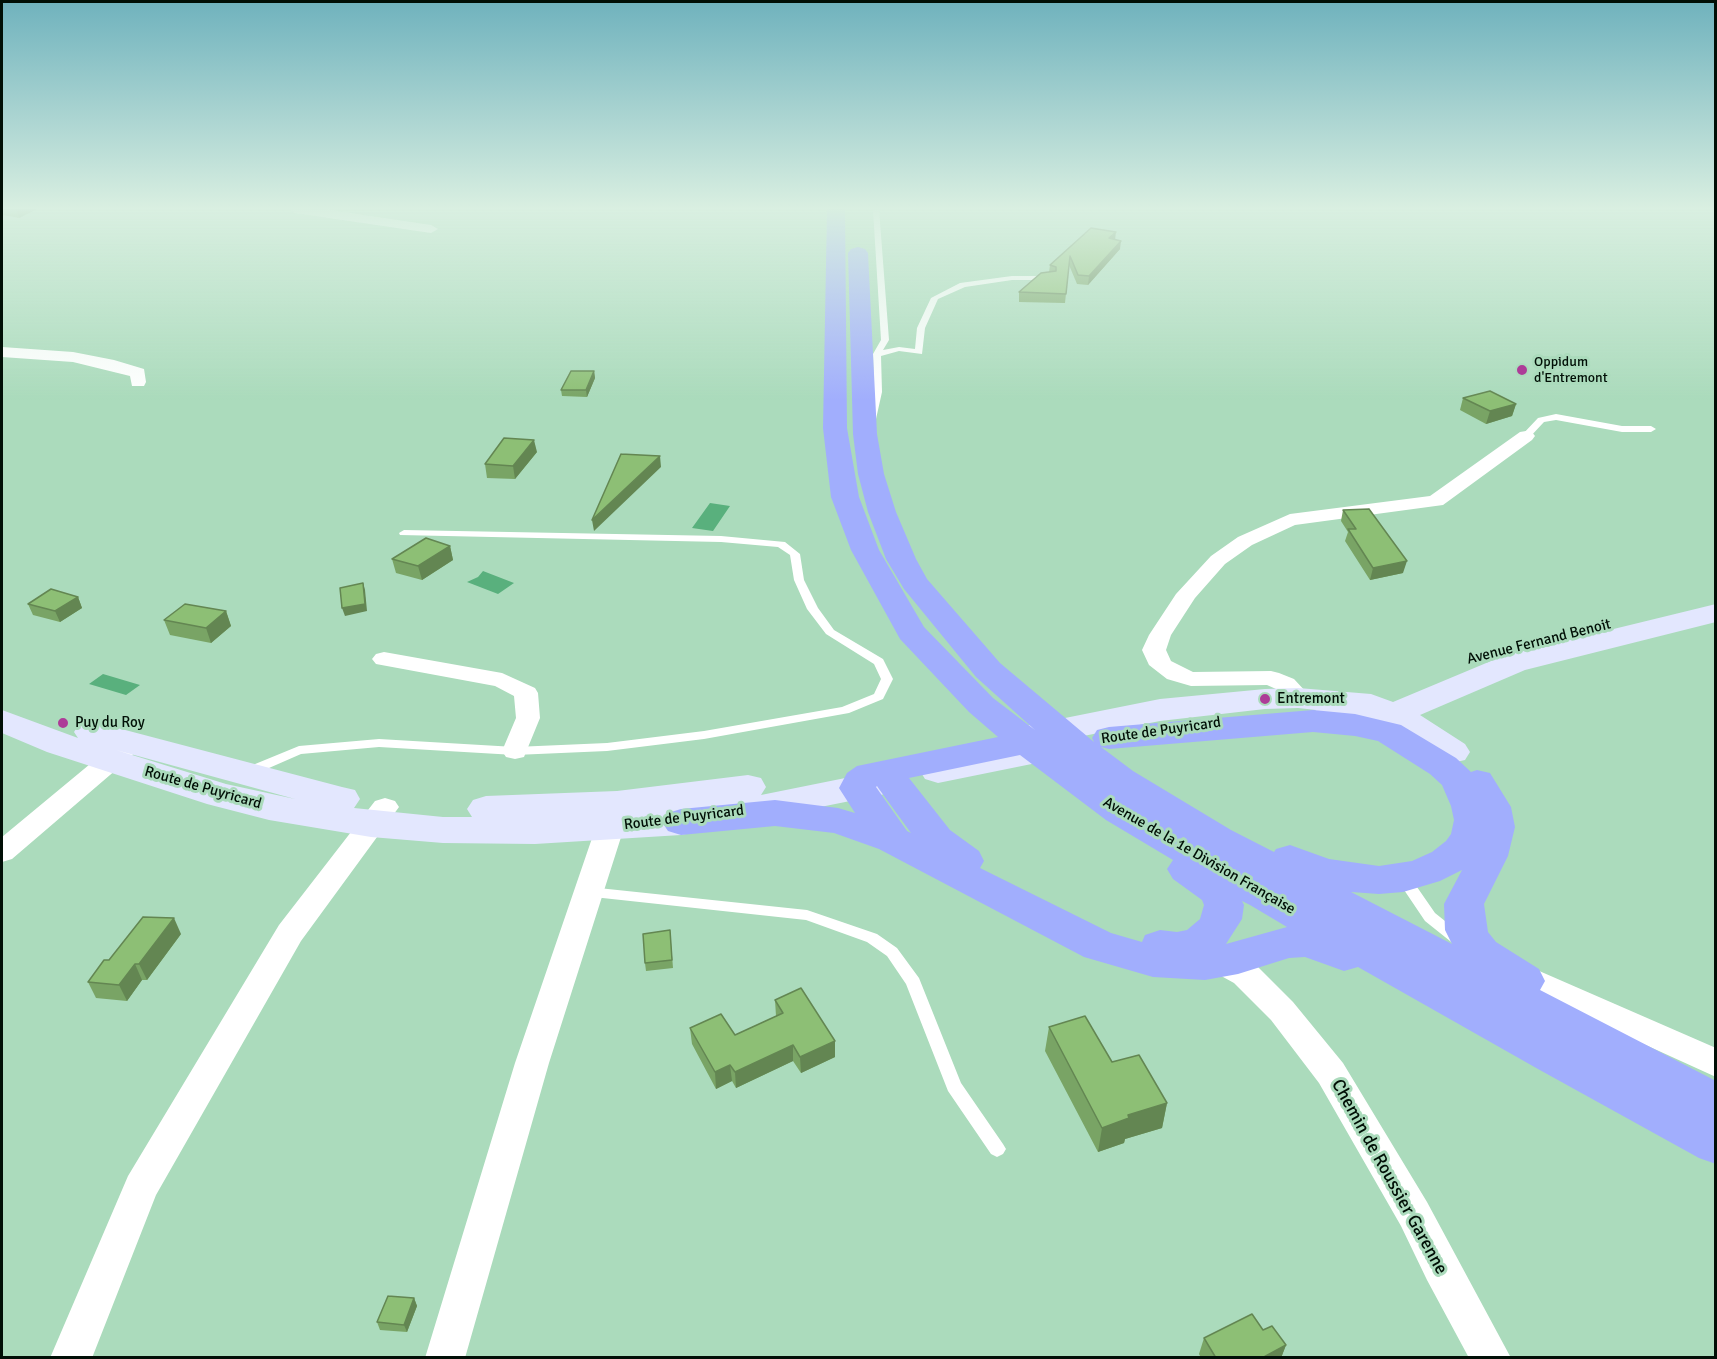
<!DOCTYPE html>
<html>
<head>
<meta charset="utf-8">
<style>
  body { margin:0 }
  #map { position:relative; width:1717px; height:1359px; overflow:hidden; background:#abdbbc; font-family:Signika,sans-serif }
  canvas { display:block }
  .frame { position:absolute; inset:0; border:3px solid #010f06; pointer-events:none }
</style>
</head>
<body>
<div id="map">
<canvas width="1717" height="1359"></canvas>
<div class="frame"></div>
</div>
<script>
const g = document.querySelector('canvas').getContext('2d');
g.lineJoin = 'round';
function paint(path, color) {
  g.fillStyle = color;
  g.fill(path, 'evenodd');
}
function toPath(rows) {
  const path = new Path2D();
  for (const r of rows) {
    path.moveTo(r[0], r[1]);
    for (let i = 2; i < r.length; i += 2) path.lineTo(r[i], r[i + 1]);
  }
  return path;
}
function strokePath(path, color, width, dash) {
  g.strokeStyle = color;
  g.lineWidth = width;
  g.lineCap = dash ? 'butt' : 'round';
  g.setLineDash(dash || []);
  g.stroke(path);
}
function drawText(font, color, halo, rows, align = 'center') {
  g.font = font + ' Signika,sans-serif';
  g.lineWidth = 6;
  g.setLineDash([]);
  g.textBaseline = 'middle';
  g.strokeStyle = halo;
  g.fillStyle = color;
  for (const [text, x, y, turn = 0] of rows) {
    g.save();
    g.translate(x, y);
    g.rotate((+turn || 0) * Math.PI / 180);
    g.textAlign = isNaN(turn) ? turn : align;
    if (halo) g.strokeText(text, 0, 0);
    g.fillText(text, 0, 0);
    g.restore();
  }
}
paint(toPath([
  [710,503,730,506,713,531,692,528],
  [483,571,514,583,498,594,467,582,478,577],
  [103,674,140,685,126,695,89,684]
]), '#59b07d');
paint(toPath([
  [873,209,879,209,889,340,883,350,899,347,915,349,917,328,931,298,960,283,1012,276,1049,276,1053,278,1049,280,1012,280,965,287,938,299,925,328,922,354,899,351,881,356,882,392,876,419,872,422,868,419,874,392,873,354,881,340,873,209],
  [1556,414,1622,426,1651,426,1656,429,1651,432,1622,432,1556,420,1544,422,1529,438,1526,439,1521,436,1538,418,1556,414],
  [404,530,721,536,785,542,800,554,804,580,818,608,834,630,883,659,893,679,883,699,849,713,704,739,607,751,515,755,379,747,301,754,253,775,243,775,241,772,243,769,299,746,379,739,515,747,607,743,704,731,842,707,874,694,881,679,874,664,826,634,807,609,794,580,790,555,778,547,721,542,400,535,399,533,404,530],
  [1403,873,1408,874,1435,913,1465,937,1468,941,1465,945,1460,947,1455,945,1425,921,1396,878,1398,874,1403,873],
  [589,887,807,910,877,934,897,948,919,978,961,1083,1003,1144,1006,1149,1003,1154,997,1157,991,1154,948,1091,906,984,887,956,867,942,806,920,584,896,582,892,584,888,589,887]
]), '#fff');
paint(toPath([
  [289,209,323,209,431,225,438,229,431,233,295,213,289,209],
  [2,347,73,352,114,360,144,369,146,382,144,386,132,386,130,376,73,362,2,357,2,347],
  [1526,431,1532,432,1535,436,1532,440,1443,505,1295,525,1252,545,1225,564,1195,598,1171,635,1166,650,1171,661,1193,672,1271,671,1279,673,1294,679,1307,693,1310,698,1307,703,1298,705,1289,703,1276,689,1267,685,1191,686,1167,679,1149,665,1142,650,1149,635,1176,594,1211,556,1238,537,1290,514,1430,496,1520,432,1526,431],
  [384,652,502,673,535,688,538,693,540,718,524,757,515,759,506,757,502,751,516,718,514,696,495,686,376,664,372,659,376,654,384,652],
  [122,743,131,745,135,751,131,757,12,859,2,862,2,837,113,745,122,743],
  [385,798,395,801,399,807,301,941,156,1195,92,1358,50,1358,128,1176,279,925,375,801,385,798],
  [616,800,626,803,630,809,549,1063,465,1358,425,1358,515,1063,602,809,606,803,616,800],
  [1214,946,1256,965,1293,1002,1343,1063,1427,1202,1511,1358,1469,1358,1427,1280,1401,1226,1319,1083,1271,1020,1234,983,1203,966,1199,958,1203,950,1214,946],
  [1514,960,1716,1048,1716,1077,1503,980,1499,972,1503,964,1514,960]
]), '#fff');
paint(toPath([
  [1716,604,1716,622,1525,670,1420,715,1465,744,1470,752,1465,760,1452,763,1439,760,1388,726,1372,729,1330,725,1318,722,1313,714,1316,710,1298,708,1265,709,1160,721,1073,738,1076,739,1082,747,1076,755,938,783,925,779,920,771,925,763,938,759,1022,743,1015,735,1020,727,1160,699,1265,689,1298,688,1371,694,1393,702,1503,656,1716,604],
  [2,710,78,738,74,732,79,724,91,721,342,787,355,790,360,799,354,808,443,817,472,817,467,809,473,800,486,796,617,791,748,775,761,778,766,787,761,795,885,770,898,773,903,782,898,791,885,794,681,835,535,844,443,843,371,837,269,820,207,804,47,752,2,733,2,710],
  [116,750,295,799,226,784,116,750]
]), '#e3e7fe');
paint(toPath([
  [827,209,845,209,847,428,859,497,879,550,924,627,993,698,1035,730,976,677,904,589,886,559,868,512,858,474,853,434,848,253,851,249,858,247,865,249,868,253,877,434,884,474,896,512,916,559,927,579,1000,663,1094,742,1092,738,1097,730,1109,727,1313,710,1355,714,1401,725,1456,758,1471,772,1477,770,1490,773,1511,807,1515,827,1508,856,1484,904,1488,932,1496,942,1539,969,1545,981,1540,990,1716,1081,1716,1164,1699,1158,1538,1069,1358,967,1344,971,1305,957,1289,958,1238,974,1205,980,1153,977,1084,957,879,849,834,833,775,826,681,835,668,831,662,822,668,813,681,809,775,800,838,808,855,813,839,788,847,773,857,766,998,737,969,712,900,639,851,550,831,497,823,428,827,209],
  [1313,732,1355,736,1378,741,1430,774,1442,785,1451,806,1454,820,1451,834,1446,841,1432,852,1412,861,1379,866,1329,859,1290,845,1276,849,1274,852,1231,830,1133,771,1101,747,1109,749,1313,732],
  [1020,755,1106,820,1173,860,1167,869,1173,879,1202,900,1204,905,1200,919,1187,930,1177,932,1160,930,1145,935,1142,942,1111,933,980,868,984,861,979,851,950,830,909,778,1020,755],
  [877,786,879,789,911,833,907,831,876,787,877,786],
  [1462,870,1444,904,1445,930,1452,944,1351,892,1379,894,1403,892,1440,881,1462,870],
  [1242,901,1250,905,1287,927,1226,944,1242,919,1244,905,1242,901]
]), '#a1aefd');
paint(toPath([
  [2,209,37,209,19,218,2,215],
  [1115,239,1120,249,1088,285,1077,284,1069,265,1065,303,1019,302,1019,292,1049,272,1050,265],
  [594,371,595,378,587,397,562,396,561,390],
  [1463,398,1516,404,1512,416,1486,424,1460,410],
  [537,452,515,479,487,478,485,464],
  [1343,510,1403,573,1370,580,1345,541,1348,532,1341,521],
  [450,546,453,560,422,580,396,573,392,559],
  [78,597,82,608,60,622,33,615,28,604],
  [226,611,231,626,211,643,170,635,164,620],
  [670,930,673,968,646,971,645,963],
  [181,934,147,980,142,980,127,1001,96,998,88,982,109,960],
  [775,1000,835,1041,835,1057,801,1073,793,1061,736,1088,732,1081,716,1089,692,1044,690,1028,735,1035,776,1016],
  [1049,1027,1112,1062,1167,1103,1162,1128,1125,1139,1124,1143,1098,1152,1045,1051],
  [414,1298,417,1306,407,1332,380,1330,377,1322],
  [1263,1330,1286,1345,1281,1358,1201,1358,1199,1354,1204,1338]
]), '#79a465');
paint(toPath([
  [16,209,37,209,19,218],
  [1116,232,1115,240,1109,238],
  [1121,241,1120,249,1088,285,1089,276],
  [594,371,595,378,587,397,586,390],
  [1516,404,1512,416,1486,424,1490,411],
  [534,440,537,452,515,479,513,466],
  [660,456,661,467,594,531,592,520],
  [450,546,453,560,422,580,418,566],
  [1407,561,1403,573,1370,580,1373,568],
  [363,583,365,590,367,611,345,616,342,608],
  [78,597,82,608,60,622,55,611],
  [226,611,231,626,211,643,206,628],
  [174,918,181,934,147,980,139,964],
  [135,964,142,980,127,1001,119,985],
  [835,1041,835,1057,801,1073,800,1057],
  [793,1045,793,1061,736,1088,735,1072],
  [730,1065,732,1081,716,1089,715,1072],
  [1167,1103,1162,1128,1125,1139,1124,1143,1098,1152,1102,1128,1128,1115],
  [414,1298,417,1306,407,1332,404,1325],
  [1286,1345,1281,1358,1262,1358]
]), '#638652');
const building = toPath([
  [1091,228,1116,232,1109,238,1121,241,1089,276,1078,275,1070,256,1066,294,1019,292,1041,273,1056,271,1056,267,1050,265,1091,228],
  [571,371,594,371,586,390,561,390,571,371],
  [1490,391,1516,404,1490,411,1463,398,1490,391],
  [504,438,534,440,513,466,485,464,504,438],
  [621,454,660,456,592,520,621,454],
  [1369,509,1407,561,1373,568,1348,529,1356,529,1343,510,1369,509],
  [426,538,450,546,418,566,392,559,426,538],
  [363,583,365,604,342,608,340,588,363,583],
  [51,589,78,597,55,611,28,604,51,589],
  [185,604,226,611,206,628,164,620,185,604],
  [143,917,174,918,139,964,135,964,119,985,88,982,104,960,109,960,143,917],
  [670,930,672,960,645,963,643,934,670,930],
  [801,988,835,1041,800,1057,793,1045,735,1072,730,1065,715,1072,690,1028,721,1014,735,1035,783,1013,775,1000,801,988],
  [1085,1016,1112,1062,1139,1055,1167,1103,1128,1115,1129,1118,1102,1128,1049,1027,1085,1016],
  [388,1296,414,1298,404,1325,377,1322,388,1296],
  [1252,1314,1263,1330,1272,1326,1286,1345,1262,1358,1216,1358,1204,1338,1252,1314]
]);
paint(building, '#8dbf75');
strokePath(building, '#638652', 1.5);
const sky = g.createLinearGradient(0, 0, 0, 400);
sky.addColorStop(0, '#6fb2bd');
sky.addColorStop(0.52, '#d9efe1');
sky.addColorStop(1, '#d9efe100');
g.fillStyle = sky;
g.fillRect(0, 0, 1717, 400);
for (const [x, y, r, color] of [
  [1522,370,6,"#ad3c98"],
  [1265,699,6,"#ad3c98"],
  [63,723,6,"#ad3c98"]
]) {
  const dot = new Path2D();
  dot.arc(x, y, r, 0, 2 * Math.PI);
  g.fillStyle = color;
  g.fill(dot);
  strokePath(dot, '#abdbbc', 2);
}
drawText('14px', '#010f06', '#abdbbc', [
  ["Oppidum",1534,362],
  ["d'Entremont",1534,378]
], 'left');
drawText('15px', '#010f06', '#abdbbc', [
  ["Avenue Fernand Benoit",1539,642,-14],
  ["Route de Puyricard",1161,731,-8],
  ["Route de Puyricard",203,788,16],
  ["Route de Puyricard",684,818,-7],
  ["Avenue de la 1e Division Française",1199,856,30]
]);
drawText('15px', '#010f06', '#abdbbc', [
  ["Entremont",1277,699],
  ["Puy du Roy",75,723]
], 'left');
drawText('18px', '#010f06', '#abdbbc', [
  ["Chemin de Roussier Garenne",1389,1177,61]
]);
</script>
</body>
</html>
